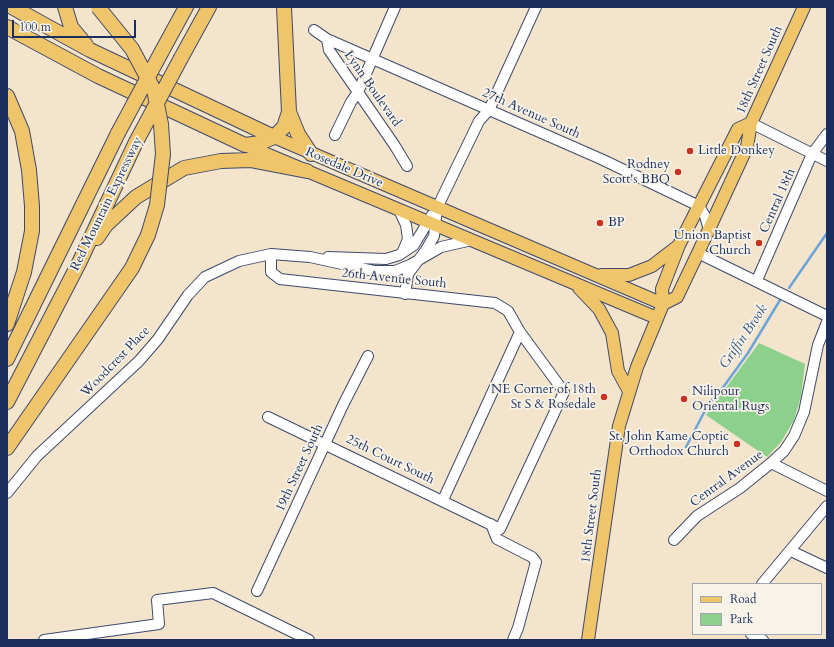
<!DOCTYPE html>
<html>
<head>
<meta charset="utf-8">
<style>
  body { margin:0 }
  #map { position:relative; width:834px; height:647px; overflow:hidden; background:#f4e4cc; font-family:Cardo,serif }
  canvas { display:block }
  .frame { position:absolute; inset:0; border:8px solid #1b2f5e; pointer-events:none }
  .legend { position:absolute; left:692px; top:583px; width:130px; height:52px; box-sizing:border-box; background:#f7f3e8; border:1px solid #9fa5b1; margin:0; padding:5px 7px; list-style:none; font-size:12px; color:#1b2f5e }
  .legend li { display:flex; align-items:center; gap:8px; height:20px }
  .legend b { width:20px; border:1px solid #9fa5b1 }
  .scale { position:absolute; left:12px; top:20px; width:124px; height:18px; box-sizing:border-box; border:2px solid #1b2f5e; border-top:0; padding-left:5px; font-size:12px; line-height:14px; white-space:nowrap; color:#1b2f5e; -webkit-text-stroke:3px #f7f3e8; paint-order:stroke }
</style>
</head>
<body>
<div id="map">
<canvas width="834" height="647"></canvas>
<div class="frame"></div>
<ul class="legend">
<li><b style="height:5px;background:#f0c469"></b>Road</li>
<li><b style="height:11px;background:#8bd18b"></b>Park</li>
</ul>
<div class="scale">100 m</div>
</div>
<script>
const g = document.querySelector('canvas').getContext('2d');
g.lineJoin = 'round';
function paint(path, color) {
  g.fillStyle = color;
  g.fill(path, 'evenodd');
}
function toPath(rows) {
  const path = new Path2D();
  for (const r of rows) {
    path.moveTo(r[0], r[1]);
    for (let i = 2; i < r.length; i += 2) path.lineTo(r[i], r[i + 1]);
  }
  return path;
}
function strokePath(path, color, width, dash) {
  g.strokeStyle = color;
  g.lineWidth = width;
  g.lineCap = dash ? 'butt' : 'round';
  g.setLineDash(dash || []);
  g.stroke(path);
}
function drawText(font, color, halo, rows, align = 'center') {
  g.font = font + ' Cardo,serif';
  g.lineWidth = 3.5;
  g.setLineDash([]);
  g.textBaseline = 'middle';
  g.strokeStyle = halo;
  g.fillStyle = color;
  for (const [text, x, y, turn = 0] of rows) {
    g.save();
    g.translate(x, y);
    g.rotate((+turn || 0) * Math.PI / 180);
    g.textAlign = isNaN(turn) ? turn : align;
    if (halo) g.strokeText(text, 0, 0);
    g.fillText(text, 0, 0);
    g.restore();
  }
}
paint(toPath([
  [759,343,805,364,801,396,794,420,781,442,767,457,706,415]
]), '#8bd18b');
strokePath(toPath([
  [789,288,827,233],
  [686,447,709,403,719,393,748,353,780,300]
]), '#6aa4da', 2.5);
const minor = toPath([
  [314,30,327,39,329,50,395,146,407,166],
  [327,39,601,159,699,206,705,216,709,230],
  [751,123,827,161],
  [335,135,351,102,358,92,395,7],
  [399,210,406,225,408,239,403,251],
  [698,253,827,316],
  [328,257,386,259,399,255,414,245,432,215],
  [757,280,812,154,827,134],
  [405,294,408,274,426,250,434,236,437,208,479,121,489,110,536,7],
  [268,417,500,529,564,392,520,332,508,311,495,303,280,279,271,272,271,254],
  [771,463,827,491],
  [7,493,37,456,139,361,158,339,188,295,205,277,239,261,271,254,310,257,374,271,395,271,410,265,441,247,472,240],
  [443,500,520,332],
  [491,524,497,539,532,557,536,562,518,628,513,640],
  [674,540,697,516,740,488,771,463,784,451,794,436,804,412,818,345,827,322],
  [791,551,827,568],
  [762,584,827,506],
  [257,591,343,405,368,356],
  [751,634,763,640],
  [44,640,159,624,157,600,213,593,309,640]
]);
const major = toPath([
  [274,137,663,304],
  [245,145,657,318],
  [601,275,629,275,652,266,678,246],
  [579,288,599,309,612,333,618,371,629,391],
  [663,304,662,289,679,245,738,129,751,123],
  [588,640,619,426,637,367,663,304,677,297,698,253,747,147,751,123,804,7]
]);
const highway = toPath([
  [12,7,90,50,274,137],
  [65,7,71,27,86,45],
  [7,27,98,76,245,145,260,143,274,137,284,127,289,112,284,7],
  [162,51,186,7],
  [181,58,209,7],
  [7,96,22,131,29,170,32,206,32,231,24,272,7,324],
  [289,112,298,134,311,154],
  [97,238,106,225,136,197,184,168,221,161,250,160,307,171],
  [7,359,118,133],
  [7,402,79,263,136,142],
  [7,448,132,268,148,235]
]);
strokePath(minor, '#3c4a6e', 12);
strokePath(major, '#3c4a6e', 14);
strokePath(highway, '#3c4a6e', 16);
strokePath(minor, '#fff', 10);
strokePath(major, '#f0c469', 12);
strokePath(highway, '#f0c469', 14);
const highwayBridge = toPath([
  [98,7,132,49,154,90,161,124,163,154,157,205,148,235],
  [118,133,162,51],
  [136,142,181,58]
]);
strokePath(highwayBridge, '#3c4a6e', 16, []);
strokePath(highwayBridge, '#f0c469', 14);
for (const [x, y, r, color] of [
  [690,151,4,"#c8321e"],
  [678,172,4,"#c8321e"],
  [600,223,4,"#c8321e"],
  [759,243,4,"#c8321e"],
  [604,397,4,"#c8321e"],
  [684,399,4,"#c8321e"],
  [737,444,4,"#c8321e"]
]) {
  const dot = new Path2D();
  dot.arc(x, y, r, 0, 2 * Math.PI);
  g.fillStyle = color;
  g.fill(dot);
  strokePath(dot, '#f7f3e8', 1.5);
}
drawText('13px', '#1b2f5e', '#f7f3e8', [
  ["18th Street South",760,70,-66],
  ["Lynn Boulevard",372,89,55],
  ["27th Avenue South",531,114,24],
  ["Rosedale Drive",344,168,23],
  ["Central 18th",778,201,-66],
  ["Red Mountain Expressway",107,204,-64],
  ["26th Avenue South",394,279,6],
  ["Woodcrest Place",116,362,-46],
  ["25th Court South",390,460,26],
  ["19th Street South",300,468,-65],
  ["Central Avenue",727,479,-36],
  ["18th Street South",592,516,-83]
]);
drawText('13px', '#1b2f5e', '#f7f3e8', [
  ["Little Donkey",698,151,"left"],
  ["Rodney",670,165],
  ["Scott's BBQ",670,180],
  ["BP",608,223,"left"],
  ["Union Baptist",751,236],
  ["Church",751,251],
  ["NE Corner of 18th",596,390],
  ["St S & Rosedale",596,405],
  ["Nilipour",692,392,"left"],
  ["Oriental Rugs",692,407,"left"],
  ["St. John Kame Coptic",729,437],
  ["Orthodox Church",729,452]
], 'right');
drawText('italic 14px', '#335283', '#f7f3e8', [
  ["Griffin Brook",744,337,-56]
]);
</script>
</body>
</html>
